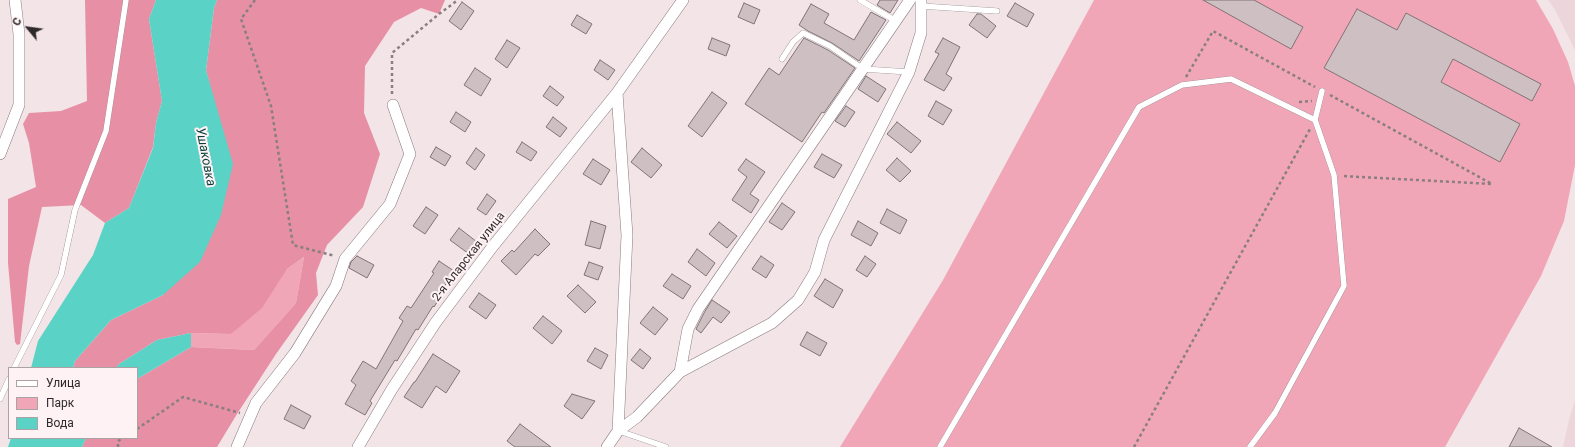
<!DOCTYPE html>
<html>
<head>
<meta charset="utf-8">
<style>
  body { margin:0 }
  #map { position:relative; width:1575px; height:447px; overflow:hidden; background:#f2e4e7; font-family:Roboto,sans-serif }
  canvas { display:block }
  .legend { position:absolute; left:8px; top:367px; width:130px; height:72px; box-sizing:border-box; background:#fef2f5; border:1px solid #aba2a4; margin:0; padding:5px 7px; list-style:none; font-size:12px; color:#2e292a }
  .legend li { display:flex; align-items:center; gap:8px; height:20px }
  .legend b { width:20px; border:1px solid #aba2a4 }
  .north { position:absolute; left:8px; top:8px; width:40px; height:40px; -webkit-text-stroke:3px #fef2f5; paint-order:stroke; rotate:299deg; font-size:11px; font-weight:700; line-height:16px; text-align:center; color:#2e292a }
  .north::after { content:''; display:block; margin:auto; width:14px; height:18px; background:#2e292a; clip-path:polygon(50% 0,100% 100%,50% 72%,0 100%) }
</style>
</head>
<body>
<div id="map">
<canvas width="1575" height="447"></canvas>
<ul class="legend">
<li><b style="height:5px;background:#fff"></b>Улица</li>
<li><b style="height:11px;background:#f1a6b8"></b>Парк</li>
<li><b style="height:11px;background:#5ad2c5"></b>Вода</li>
</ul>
<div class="north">С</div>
</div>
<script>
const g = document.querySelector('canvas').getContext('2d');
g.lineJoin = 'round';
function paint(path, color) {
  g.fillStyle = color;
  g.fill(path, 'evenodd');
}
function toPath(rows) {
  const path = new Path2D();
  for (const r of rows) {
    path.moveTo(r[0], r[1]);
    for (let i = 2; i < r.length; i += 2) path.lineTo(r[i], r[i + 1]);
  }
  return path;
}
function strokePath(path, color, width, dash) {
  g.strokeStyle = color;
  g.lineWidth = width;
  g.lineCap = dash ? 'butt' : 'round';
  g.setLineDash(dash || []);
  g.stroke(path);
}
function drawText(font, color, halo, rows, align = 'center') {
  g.font = font + ' Roboto,sans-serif';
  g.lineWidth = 4;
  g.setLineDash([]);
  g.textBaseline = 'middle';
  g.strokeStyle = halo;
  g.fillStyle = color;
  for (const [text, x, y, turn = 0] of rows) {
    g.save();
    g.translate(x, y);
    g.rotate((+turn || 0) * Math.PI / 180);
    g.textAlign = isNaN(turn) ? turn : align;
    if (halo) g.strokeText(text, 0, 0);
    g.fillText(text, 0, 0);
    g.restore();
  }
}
paint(toPath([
  [1548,0,1575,0,1575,50,1555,10],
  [1575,400,1575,447,1563,447,1569,420]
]), '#edd6db');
paint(toPath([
  [1094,0,1536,0,1553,29,1568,62,1575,86,1575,165,1564,221,1541,276,1445,447,840,447,943,280],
  [304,257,296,303,254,350,191,347,191,333,231,334,287,269]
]), '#f1a6b8');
paint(toPath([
  [85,0,156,0,149,19,162,101,156,123,153,147,129,208,105,223,81,205,42,207,29,266,20,344,17,345,15,342,8,263,8,199,36,187,29,143,23,124,29,113,61,111,87,101],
  [217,0,445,0,439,14,421,8,394,22,365,66,364,113,380,154,363,207,327,245,316,273,318,295,276,354,237,414,217,447,82,447,86,438,137,438,137,379,191,347,254,350,296,303,304,257,287,269,262,308,231,334,191,333,157,340,119,364,116,368,73,368,75,361,111,320,163,295,215,105,206,70,214,8]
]), '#e78fa5');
paint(toPath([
  [156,0,217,0,214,8,206,70,233,164,221,215,200,262,163,295,111,320,75,361,73,368,31,368,38,341,93,255,105,223,129,208,153,148,156,123,162,101,149,19],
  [191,333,191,347,137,379,137,368,116,368,119,364,157,340],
  [11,438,86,438,82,447,8,447]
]), '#5ad2c5');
const building = toPath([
  [880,0,898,0,890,13,877,5,880,0],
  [1203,0,1254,0,1303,27,1291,49,1203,0],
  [462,2,474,11,461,30,449,21,462,2],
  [744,3,760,10,754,24,738,17,744,3],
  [1015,3,1034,14,1027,27,1007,16,1015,3],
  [811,4,829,14,824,23,854,40,871,12,886,20,859,61,832,43,808,31,799,25,811,4],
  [1357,9,1397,30,1406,13,1541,84,1532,101,1453,59,1441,82,1520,124,1500,162,1324,68,1357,9],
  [977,14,981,14,996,26,987,38,969,25,977,14],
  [577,15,592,24,586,34,571,25,577,15],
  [712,38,730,45,726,56,708,49,712,38],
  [804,38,828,50,855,68,824,113,822,112,802,142,745,104,769,68,779,75,804,38],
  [943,38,960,47,946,74,952,78,944,91,924,80,939,54,935,52,943,38],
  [507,40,520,48,507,68,495,59,507,40],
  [600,60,615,70,608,80,594,70,600,60],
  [475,68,491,79,481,96,464,85,475,68],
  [866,76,886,89,878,102,858,89,866,76],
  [550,86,564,97,557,106,543,96,550,86],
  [712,92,727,103,702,137,688,126,712,92],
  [936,101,952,110,943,125,928,116,936,101],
  [846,106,855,112,845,127,835,121,846,106],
  [456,112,471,122,465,132,450,122,456,112],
  [553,117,567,128,560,137,546,127,553,117],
  [897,122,921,141,911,153,887,134,897,122],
  [522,142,537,152,531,161,516,152,522,142],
  [436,147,451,156,445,166,430,157,436,147],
  [476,148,485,155,475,170,466,163,476,148],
  [642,148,662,165,651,178,631,162,642,148],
  [822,154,842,165,834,178,814,167,822,154],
  [897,158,911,171,900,182,886,170,897,158],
  [593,159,610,170,601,185,583,174,593,159],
  [746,159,765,172,750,194,759,200,751,213,732,200,747,177,738,170,746,159],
  [487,194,496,201,486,215,477,209,487,194],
  [782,203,795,212,782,230,769,222,782,203],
  [426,207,438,215,425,234,413,226,426,207],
  [887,209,907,220,900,234,880,223,887,209],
  [591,221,606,226,600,249,585,245,591,221],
  [858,221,878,233,871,246,851,235,858,221],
  [719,222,737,236,727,248,709,234,719,222],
  [459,228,477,242,469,254,450,240,459,228],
  [535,229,550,244,538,256,535,254,516,275,501,261,512,250,514,252,535,229],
  [697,249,715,263,706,276,688,262,697,249],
  [357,256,374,265,367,278,349,268,351,262,357,256],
  [761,256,774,265,766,278,752,269,761,256],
  [865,256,876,264,867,277,856,270,865,256],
  [439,261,454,271,439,295,441,296,434,307,433,306,418,330,416,329,397,361,395,360,370,401,372,403,365,415,345,404,356,385,351,381,363,361,376,369,403,321,399,318,407,306,411,308,434,273,432,272,439,261],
  [589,262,603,267,598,280,584,275,589,262],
  [672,274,691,286,683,299,663,286,672,274],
  [825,279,843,290,833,308,814,296,825,279],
  [578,285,596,302,585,313,567,296,578,285],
  [479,293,496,305,486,319,469,307,479,293],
  [712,300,730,312,721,323,713,317,701,333,696,329,704,313,712,300],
  [653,307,668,319,655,335,640,323,653,307],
  [543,316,562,331,552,344,533,328,543,316],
  [807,332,827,343,820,356,800,345,807,332],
  [595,348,608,355,601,369,587,361,595,348],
  [640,349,651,358,643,369,631,360,640,349],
  [433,354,460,371,446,393,436,386,422,408,404,397,414,382,415,382,433,354],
  [572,394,595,401,582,419,564,406,572,394],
  [291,405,311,416,304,429,284,419,291,405],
  [520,424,551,447,515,447,507,441,520,424],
  [1519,428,1552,447,1509,447,1519,428]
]);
paint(building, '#cdbfc2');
strokePath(building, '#807477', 1);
const service = toPath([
  [860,0,896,21],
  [921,6,997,11],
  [782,59,793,42,803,33,830,46,863,69,909,72],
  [14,368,61,275,75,210,106,131,126,0],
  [0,399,9,379],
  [619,431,666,447],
  [940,447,1139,107,1182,85,1231,79,1315,120],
  [1250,447,1275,413,1344,286,1334,175,1315,120,1322,91]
]);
const minor = toPath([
  [0,154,19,105,19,34,15,0],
  [680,372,688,329,698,309,910,0],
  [618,431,637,417,680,372,772,323,798,300,815,272,824,240,909,72,921,33,921,0],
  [237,447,256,403,295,353,336,286,345,259,390,204,410,154,393,105],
  [358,447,392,389,436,322,493,246,617,93,683,0],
  [607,447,618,431,627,235,617,93]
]);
strokePath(service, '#887b7e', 6);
strokePath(minor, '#887b7e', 12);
strokePath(toPath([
  [255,0,241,19,271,106,293,245,335,256],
  [1186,77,1213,31,1315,87],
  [392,94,392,53,439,14,458,0],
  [1330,95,1492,184,1342,176],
  [1299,102,1312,101],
  [137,429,183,397,240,413],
  [118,447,118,441,123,438],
  [1134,447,1310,129]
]), '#897f81', 2.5, [3, 3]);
strokePath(service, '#fff', 5.5);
strokePath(minor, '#fff', 11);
drawText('12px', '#2e292a', '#fef2f5', [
  ["2-я Аларская улица",469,257,-52]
]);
drawText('italic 13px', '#09423d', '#fef2f5', [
  ["Ушаковка",205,157,79]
]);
</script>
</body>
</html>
